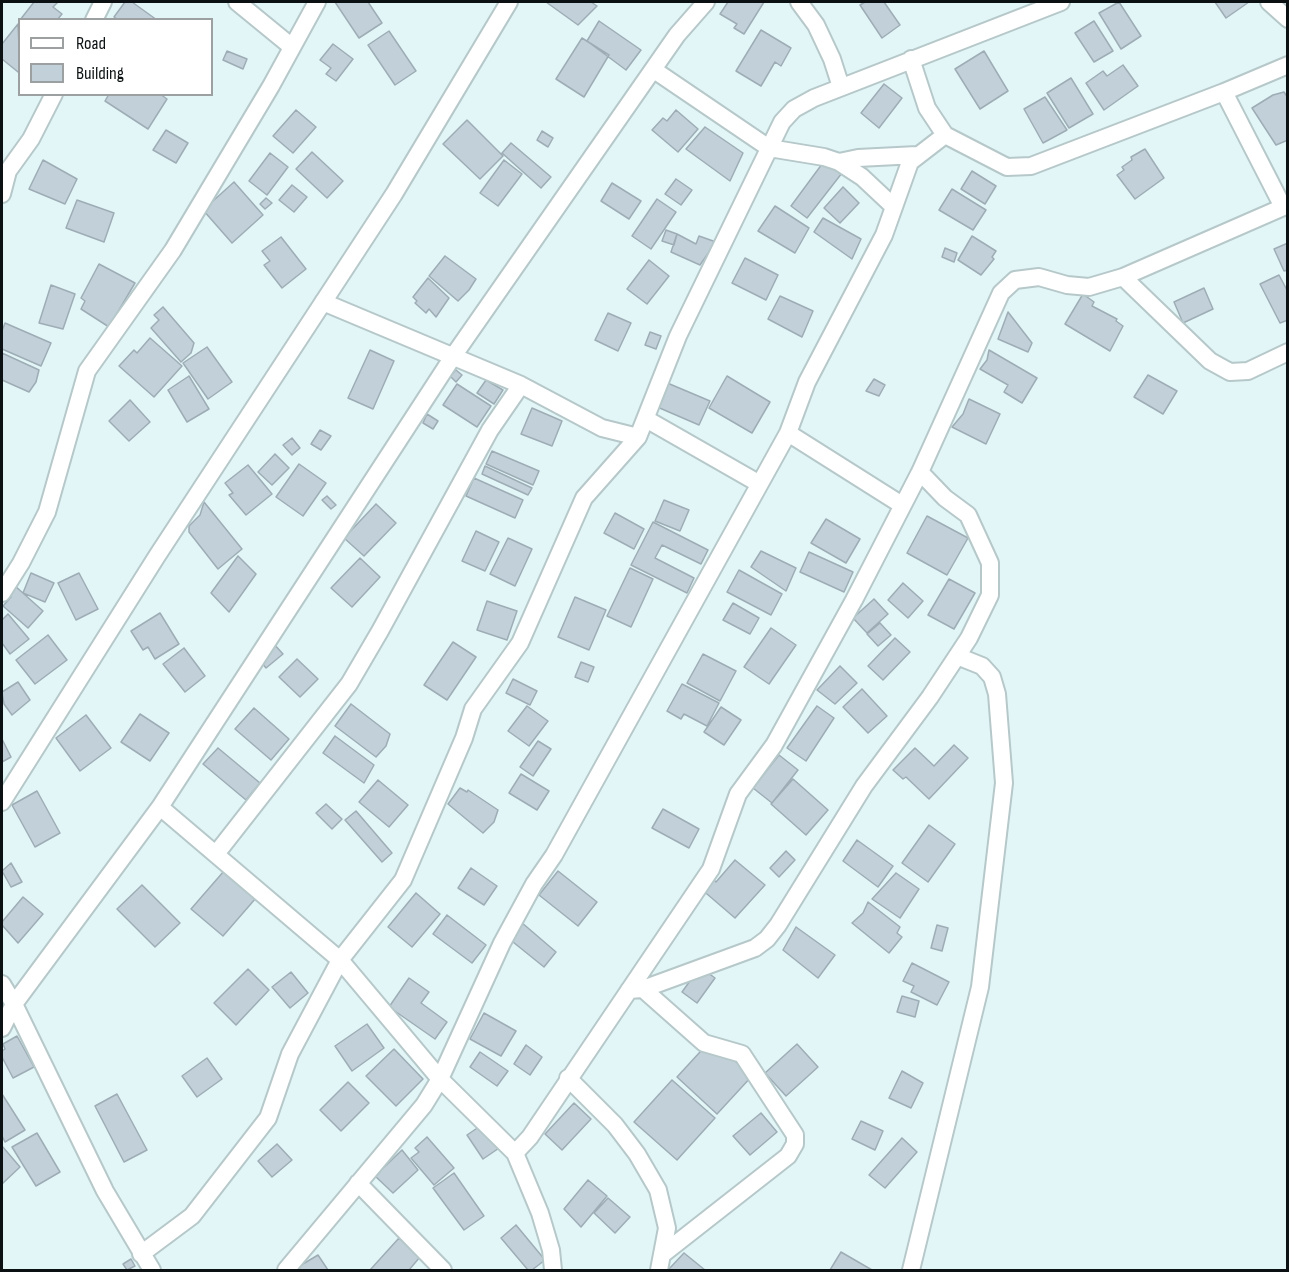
<!DOCTYPE html>
<html>
<head>
<meta charset="utf-8">
<style>
  body { margin:0 }
  #map { position:relative; width:1289px; height:1272px; overflow:hidden; background:#e3f6f7; font-family:"Sofia Sans Condensed",sans-serif }
  canvas { display:block }
  .frame { position:absolute; inset:0; border:3px solid #0b1112; pointer-events:none }
  .legend { position:absolute; left:18px; top:18px; width:195px; height:78px; box-sizing:border-box; background:#fff; border:2px solid #9da0a0; margin:0; padding:8px 10px; list-style:none; font-size:18px; color:#0b1112 }
  .legend li { display:flex; align-items:center; gap:12px; height:30px }
  .legend b { width:30px; border:2px solid #9da0a0 }
</style>
</head>
<body>
<div id="map">
<canvas width="1289" height="1272"></canvas>
<div class="frame"></div>
<ul class="legend">
<li><b style="height:8px;background:#fff"></b>Road</li>
<li><b style="height:16px;background:#c2d1d9"></b>Building</li>
</ul>
</div>
<script>
const g = document.querySelector('canvas').getContext('2d');
g.lineJoin = 'round';
function paint(path, color) {
  g.fillStyle = color;
  g.fill(path, 'evenodd');
}
function toPath(rows) {
  const path = new Path2D();
  for (const r of rows) {
    path.moveTo(r[0], r[1]);
    for (let i = 2; i < r.length; i += 2) path.lineTo(r[i], r[i + 1]);
  }
  return path;
}
function strokePath(path, color, width, dash) {
  g.strokeStyle = color;
  g.lineWidth = width;
  g.lineCap = dash ? 'butt' : 'round';
  g.setLineDash(dash || []);
  g.stroke(path);
}
const building = toPath([
  [34,2,58,2,53,7,62,14,57,20,20,20,34,2],
  [125,2,132,2,157,20,118,20,114,17,125,2],
  [335,2,368,2,382,23,359,38,335,2],
  [546,2,591,2,597,6,578,25,546,2],
  [728,2,764,2,744,34,734,28,737,24,720,14,728,2],
  [865,2,884,2,900,25,882,38,860,5,865,2],
  [1119,2,1141,36,1121,49,1099,13,1119,2],
  [1215,2,1249,2,1226,18,1215,2],
  [599,21,641,50,626,70,587,41,599,21],
  [1094,21,1113,51,1094,62,1075,33,1094,21],
  [18,24,20,70,18,72,2,59,2,44,18,24],
  [761,30,791,48,781,66,775,62,761,86,736,71,761,30],
  [389,31,416,71,395,85,368,45,389,31],
  [582,38,609,55,584,97,556,79,582,38],
  [333,44,353,59,336,81,326,74,331,68,320,60,333,44],
  [227,51,247,59,243,69,223,60,227,51],
  [984,51,1008,91,980,109,955,69,984,51],
  [1123,65,1138,86,1104,110,1086,83,1103,71,1107,76,1123,65],
  [1071,78,1093,114,1069,128,1047,93,1071,78],
  [884,84,902,98,879,128,861,113,884,84],
  [1284,92,1288,98,1288,140,1276,145,1252,108,1273,95,1284,92],
  [109,94,160,94,167,99,148,129,105,101,109,94],
  [1045,97,1067,130,1043,143,1024,109,1045,97],
  [296,110,316,127,293,153,273,136,296,110],
  [676,110,698,129,678,152,652,130,663,118,667,121,676,110],
  [467,120,503,156,480,179,443,144,467,120],
  [705,127,743,153,730,181,686,149,705,127],
  [166,130,188,143,176,163,153,150,166,130],
  [542,131,553,138,548,147,537,140,542,131],
  [511,143,551,177,541,188,502,153,511,143],
  [1145,149,1164,178,1135,199,1117,175,1124,170,1122,167,1132,160,1131,157,1145,149],
  [312,152,343,181,327,198,296,169,312,152],
  [270,153,288,167,267,195,249,181,270,153],
  [43,160,77,179,65,204,29,189,43,160],
  [504,160,522,174,498,206,480,193,504,160],
  [825,160,842,173,807,218,791,206,825,160],
  [972,171,996,186,985,204,961,189,972,171],
  [676,179,692,190,681,205,665,194,676,179],
  [234,182,263,215,232,243,203,210,234,182],
  [612,183,641,201,629,219,601,201,612,183],
  [292,185,307,197,294,212,279,200,292,185],
  [843,187,859,203,840,223,824,208,843,187],
  [952,189,986,210,973,230,939,210,952,189],
  [266,198,272,203,265,209,260,204,266,198],
  [657,199,676,212,651,249,632,236,657,199],
  [77,200,114,213,104,242,66,228,77,200],
  [775,206,809,228,795,253,758,231,775,206],
  [823,218,861,239,852,259,814,232,823,218],
  [666,230,677,234,674,245,662,241,666,230],
  [677,234,696,244,699,236,716,242,700,265,671,252,677,234],
  [972,236,996,251,992,257,994,259,981,275,958,260,972,236],
  [281,237,306,269,282,288,264,265,270,261,262,251,281,237],
  [1288,243,1288,270,1284,271,1274,249,1288,243],
  [945,248,957,253,954,262,942,257,945,248],
  [445,256,476,279,469,290,458,301,429,276,445,256],
  [745,258,778,275,766,300,732,283,745,258],
  [649,260,669,276,647,304,627,289,649,260],
  [99,264,135,283,109,327,81,309,85,301,81,298,99,264],
  [1279,275,1288,292,1288,320,1280,323,1260,284,1279,275],
  [428,278,449,298,436,317,429,309,426,313,415,303,417,301,413,297,428,278],
  [51,285,75,294,63,329,39,323,51,285],
  [1204,288,1213,309,1183,323,1174,302,1204,288],
  [1083,294,1094,302,1092,306,1117,319,1116,321,1123,326,1110,351,1065,324,1083,294],
  [780,296,813,311,802,337,768,319,780,296],
  [163,307,194,343,191,353,181,362,151,328,159,320,154,315,163,307],
  [1008,312,1032,343,1028,352,998,339,1008,312],
  [608,313,631,323,618,351,595,340,608,313],
  [5,323,51,343,41,366,2,349,2,331,5,323],
  [650,332,661,336,656,349,645,345,650,332],
  [150,338,182,366,154,397,119,366,134,350,137,353,150,338],
  [207,347,232,382,208,399,183,363,207,347],
  [370,350,394,361,373,409,348,398,370,350],
  [989,350,1037,378,1022,403,1004,392,1008,385,980,369,987,360,989,350],
  [2,353,39,370,36,382,29,392,2,380,2,353],
  [456,370,462,375,456,382,450,376,456,370],
  [1148,375,1177,391,1163,414,1134,397,1148,375],
  [189,376,209,409,187,422,168,390,189,376],
  [727,376,770,402,752,433,709,408,727,376],
  [874,379,885,385,879,396,866,391,874,379],
  [486,380,503,390,494,404,477,393,486,380],
  [665,382,710,401,699,425,655,406,665,382],
  [457,384,491,406,477,427,443,405,457,384],
  [969,399,1000,414,986,444,952,427,963,414,969,399],
  [130,400,150,422,129,441,109,421,130,400],
  [532,408,562,421,552,446,521,434,532,408],
  [427,414,438,421,433,429,423,423,427,414],
  [320,430,331,436,321,450,311,444,320,430],
  [292,438,300,448,292,455,283,445,292,438],
  [492,451,539,471,533,485,486,464,492,451],
  [275,454,289,468,272,485,258,472,275,454],
  [299,464,326,483,303,516,276,497,299,464],
  [248,465,272,494,246,515,229,495,233,493,225,483,248,465],
  [485,466,532,488,528,495,482,474,485,466],
  [474,478,523,500,515,518,466,496,474,478],
  [327,496,336,505,331,509,322,500,327,496],
  [664,500,689,510,680,531,655,521,664,500],
  [204,502,242,549,218,569,189,532,189,526,200,515,204,502],
  [376,504,396,523,364,556,344,538,376,504],
  [615,513,644,529,634,549,604,533,615,513],
  [927,516,968,538,947,575,907,553,927,516],
  [826,519,860,539,846,563,811,543,826,519],
  [653,522,708,550,701,564,662,545,655,558,694,578,687,593,631,565,653,522],
  [476,531,499,542,485,571,462,561,476,531],
  [508,538,532,549,515,586,490,574,508,538],
  [761,551,796,568,786,591,751,567,761,551],
  [809,552,853,572,844,592,800,572,809,552],
  [238,556,256,574,229,612,211,593,238,556],
  [360,558,380,577,352,607,331,588,360,558],
  [630,568,653,579,631,627,607,616,630,568],
  [739,570,782,594,771,615,727,592,739,570],
  [31,573,54,583,45,602,23,593,31,573],
  [79,573,98,609,76,620,58,583,79,573],
  [949,579,975,593,954,629,928,615,949,579],
  [903,583,923,601,908,618,888,600,903,583],
  [14,585,43,611,28,628,3,606,11,597,7,593,14,585],
  [575,597,606,610,589,650,558,637,575,597],
  [874,599,888,614,867,633,853,618,874,599],
  [487,601,517,611,507,640,477,630,487,601],
  [733,603,759,618,750,634,723,620,733,603],
  [160,613,179,644,155,659,148,647,143,650,131,631,160,613],
  [8,614,29,639,10,654,2,643,2,620,8,614],
  [880,623,891,635,878,646,867,634,880,623],
  [771,628,796,645,769,684,744,667,771,628],
  [48,635,67,660,35,684,16,660,48,635],
  [895,638,910,652,883,680,868,666,895,638],
  [453,642,476,657,447,700,424,685,453,642],
  [273,643,283,654,266,668,257,657,273,643],
  [184,648,205,676,185,692,163,664,184,648],
  [703,654,736,671,720,701,687,683,703,654],
  [297,659,318,679,300,697,279,677,297,659],
  [581,662,594,667,588,682,575,677,581,662],
  [840,666,857,683,835,704,817,690,840,666],
  [513,679,537,691,530,705,506,693,513,679],
  [18,682,30,700,12,715,4,704,2,692,18,682],
  [682,684,719,703,707,726,684,714,681,719,667,711,682,684],
  [862,689,887,716,868,733,843,707,862,689],
  [351,704,390,734,386,746,376,757,335,726,351,704],
  [527,706,548,721,529,746,508,731,527,706],
  [817,706,834,718,806,761,787,748,817,706],
  [721,707,741,720,724,745,704,732,721,707],
  [254,708,289,739,271,760,235,729,254,708],
  [140,714,169,733,150,761,121,742,140,714],
  [86,715,111,748,80,771,56,738,86,715],
  [335,736,374,765,364,783,323,753,335,736],
  [2,739,11,757,2,762,2,739],
  [538,741,551,749,533,776,520,767,538,741],
  [954,745,968,758,929,799,906,777,903,779,893,770,915,748,934,766,954,745],
  [218,748,260,783,246,800,203,764,218,748],
  [779,755,798,770,772,803,753,788,779,755],
  [521,774,549,791,537,810,509,793,521,774],
  [793,779,828,810,806,835,771,804,793,779],
  [378,780,408,805,389,827,359,802,378,780],
  [460,788,467,792,468,790,498,810,494,822,483,833,448,804,460,788],
  [37,791,60,833,35,847,12,805,37,791],
  [326,804,342,819,332,829,316,813,326,804],
  [663,809,699,829,689,848,652,828,663,809],
  [356,811,392,853,382,862,345,820,356,811],
  [929,825,955,844,928,882,902,863,929,825],
  [857,840,893,866,878,887,843,861,857,840],
  [786,851,795,860,779,877,770,868,786,851],
  [735,860,765,885,735,918,700,888,710,876,716,882,735,860],
  [11,863,22,882,11,887,2,871,11,863],
  [471,868,497,886,484,905,458,888,471,868],
  [224,871,256,898,223,936,191,909,224,871],
  [558,871,597,902,578,926,539,895,558,871],
  [896,873,919,889,900,918,872,899,896,873],
  [142,885,180,923,155,947,117,909,142,885],
  [416,893,440,914,412,947,388,927,416,893],
  [23,897,43,914,18,943,2,925,2,922,23,897],
  [868,902,900,927,897,933,902,937,889,953,852,923,863,913,868,902],
  [447,915,486,945,472,963,433,934,447,915],
  [521,922,556,952,544,967,508,938,521,922],
  [937,925,948,928,942,951,931,948,937,925],
  [796,927,835,955,818,978,783,950,796,927],
  [912,963,949,982,937,1005,911,992,914,986,903,981,912,963],
  [700,967,715,978,697,1003,682,992,700,967],
  [248,969,269,990,236,1025,214,1003,248,969],
  [291,972,308,993,290,1008,272,987,291,972],
  [409,978,429,992,421,1003,447,1022,435,1039,389,1007,409,978],
  [902,996,919,1001,915,1017,897,1012,902,996],
  [484,1013,516,1031,501,1056,470,1039,484,1013],
  [367,1024,384,1048,352,1071,335,1046,367,1024],
  [17,1036,34,1067,13,1078,2,1057,2,1051,5,1049,3,1044,17,1036],
  [711,1040,752,1076,717,1114,677,1077,711,1040],
  [797,1044,818,1067,786,1096,765,1073,797,1044],
  [526,1045,542,1057,530,1075,514,1064,526,1045],
  [394,1049,423,1079,396,1106,366,1076,394,1049],
  [480,1052,508,1071,497,1086,470,1067,480,1052],
  [207,1058,222,1079,197,1097,182,1076,207,1058],
  [902,1071,923,1083,911,1108,889,1098,902,1071],
  [672,1080,715,1118,677,1160,634,1122,672,1080],
  [348,1082,369,1103,341,1131,320,1110,348,1082],
  [2,1094,25,1130,5,1142,2,1136,2,1094],
  [117,1094,147,1150,124,1162,95,1106,117,1094],
  [574,1103,591,1119,562,1150,545,1134,574,1103],
  [761,1113,777,1132,750,1155,733,1136,761,1113],
  [492,1118,508,1142,483,1159,467,1135,492,1118],
  [861,1121,883,1131,875,1150,852,1139,861,1121],
  [37,1133,60,1172,36,1186,12,1147,37,1133],
  [427,1137,454,1168,434,1185,411,1158,419,1152,415,1148,427,1137],
  [902,1138,917,1152,885,1188,869,1175,902,1138],
  [277,1144,292,1160,272,1177,258,1161,277,1144],
  [2,1146,20,1167,2,1184,2,1146],
  [402,1150,418,1170,393,1193,375,1176,402,1150],
  [454,1173,484,1216,464,1230,433,1188,454,1173],
  [588,1180,607,1196,581,1227,564,1209,588,1180],
  [608,1198,630,1217,615,1233,594,1213,608,1198],
  [516,1225,545,1260,532,1270,528,1270,501,1238,516,1225],
  [399,1238,420,1257,409,1270,370,1270,399,1238],
  [841,1252,872,1270,830,1270,841,1252],
  [684,1253,705,1270,668,1270,684,1253],
  [318,1255,328,1270,293,1270,318,1255],
  [131,1259,135,1266,127,1270,123,1264,131,1259]
]);
paint(building, '#c2d1d9');
strokePath(building, '#9eadb5', 1.5);
const street = toPath([
  [237,2,292,47],
  [799,2,816,25,832,59,841,87],
  [1269,2,1288,19],
  [94,20,103,2],
  [911,59,927,108,945,135,1007,167,1031,166,1224,92,1288,65],
  [654,70,769,148,824,157,839,162,862,177,894,207],
  [1224,92,1283,207],
  [839,162,858,158,917,155],
  [2,194,8,171,31,139,54,94],
  [1123,277,1288,205],
  [323,302,521,385,602,428,638,437],
  [646,419,758,483],
  [788,433,902,505],
  [2,593,21,563,47,512,87,371,173,250,271,86,317,2],
  [2,802,157,556,394,194,509,2],
  [160,807,340,960,440,1079,515,1153,540,1213,551,1250,553,1270],
  [216,854,349,684,380,631,490,430,521,385],
  [2,984,14,1004,105,1191,152,1270],
  [643,989,704,1043,742,1054,795,1135,795,1144,788,1156,663,1254],
  [629,990,643,989,755,948,767,939,778,925,864,786,930,697,969,638,990,595,990,563,968,515,945,498,920,472],
  [2,1028,14,1004,160,807,454,355,677,35,706,2],
  [568,1078,615,1125,637,1154,658,1190,667,1228,659,1270],
  [515,1153,530,1137,711,869,738,794,774,745,854,600,920,472,1001,293,1015,280,1039,277,1067,285,1089,287,1123,277,1210,361,1230,372,1248,371,1288,352],
  [358,1183,443,1270],
  [141,1254,192,1216,268,1118,290,1054,340,960,403,880,464,738,473,709,520,643,584,498,638,437,678,336,782,122,794,109,814,98,1061,2],
  [286,1270,424,1105,440,1079,502,943,534,884,554,855,788,433,807,382,884,235,910,162,945,135],
  [911,1270,980,987,1004,783,997,694,992,677,982,666,957,656]
]);
strokePath(street, '#b6c8c9', 20);
strokePath(street, '#fff', 16);
</script>
</body>
</html>
